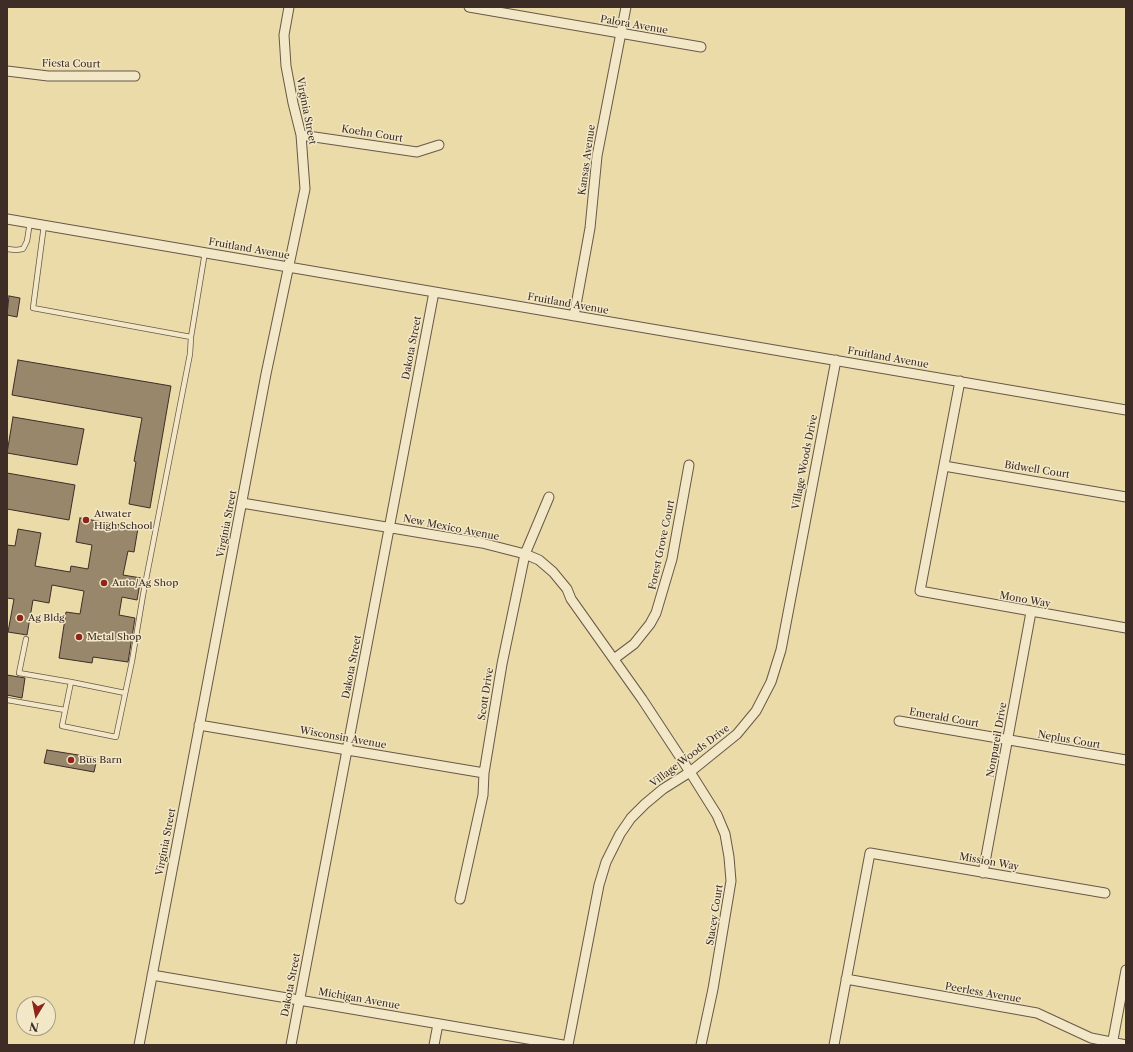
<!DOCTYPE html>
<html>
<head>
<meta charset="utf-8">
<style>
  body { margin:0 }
  #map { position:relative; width:1133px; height:1052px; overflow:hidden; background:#ebdba9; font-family:"Libre Caslon Text",serif }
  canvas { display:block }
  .frame { position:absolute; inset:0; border:8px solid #3e2d27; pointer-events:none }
  .north { position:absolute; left:16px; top:996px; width:40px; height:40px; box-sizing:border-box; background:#f2e8c7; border:1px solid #aa9d87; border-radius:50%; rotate:190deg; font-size:11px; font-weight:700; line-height:16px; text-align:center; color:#3e2d27 }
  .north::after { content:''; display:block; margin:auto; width:14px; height:18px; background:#8f2418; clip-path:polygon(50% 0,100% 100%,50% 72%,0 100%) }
</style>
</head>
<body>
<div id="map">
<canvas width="1133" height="1052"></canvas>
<div class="frame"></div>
<div class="north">N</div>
</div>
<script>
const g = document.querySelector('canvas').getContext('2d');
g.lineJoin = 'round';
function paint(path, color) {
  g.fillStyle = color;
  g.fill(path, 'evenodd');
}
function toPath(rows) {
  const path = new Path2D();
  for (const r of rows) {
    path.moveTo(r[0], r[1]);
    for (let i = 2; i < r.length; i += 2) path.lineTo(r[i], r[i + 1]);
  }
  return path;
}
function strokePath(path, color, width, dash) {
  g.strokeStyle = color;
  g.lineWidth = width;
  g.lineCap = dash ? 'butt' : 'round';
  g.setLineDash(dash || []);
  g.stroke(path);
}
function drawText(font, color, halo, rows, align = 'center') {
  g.font = font + ' "Libre Caslon Text",serif';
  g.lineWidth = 3;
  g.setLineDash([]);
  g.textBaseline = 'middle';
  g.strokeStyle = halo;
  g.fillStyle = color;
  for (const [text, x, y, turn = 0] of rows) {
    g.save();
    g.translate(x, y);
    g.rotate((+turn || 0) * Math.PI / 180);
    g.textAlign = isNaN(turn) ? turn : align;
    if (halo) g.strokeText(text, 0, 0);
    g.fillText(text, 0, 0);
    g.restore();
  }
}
const building = toPath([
  [9,296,20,298,17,317,7,315,9,296],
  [18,360,171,386,150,508,129,504,136,462,134,461,142,418,12,395,18,360],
  [13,417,84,429,77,465,7,453,13,417],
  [7,473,75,485,69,520,7,509,7,473],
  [80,518,138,528,134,552,128,551,123,575,141,578,137,600,122,597,119,615,135,618,128,662,93,657,92,663,59,658,66,612,80,614,84,591,52,585,49,603,33,600,27,635,8,632,14,599,7,598,7,545,15,546,18,529,41,533,35,566,70,572,71,566,88,569,92,545,76,542,80,518],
  [7,675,25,678,22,698,7,695,7,675],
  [47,750,97,758,94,772,44,763,47,750]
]);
paint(building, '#98876b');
strokePath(building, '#3e2d27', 1);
const service = toPath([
  [44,225,33,308,191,337,205,252],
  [7,249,16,250,23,249,27,241,30,222],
  [26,639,19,673,71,682],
  [125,693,71,682,62,726,116,737,132,661,143,595,190,354,191,337],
  [7,700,65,710]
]);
const minor = toPath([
  [469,7,701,47],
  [7,71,48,76,135,76],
  [301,135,417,152,439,145],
  [7,219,1126,410],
  [574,316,590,228,597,156,626,7],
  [960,381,920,591,1126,628],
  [944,466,1126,497],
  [242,503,482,543,525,554,539,560,553,572,567,589,571,599,642,699,690,772,717,815,725,834,729,857,731,881,713,989,701,1045],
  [614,659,634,644,650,624,656,613,672,559,689,465],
  [899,721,1126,760],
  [199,725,484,773],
  [983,873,1031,612],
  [460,899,483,795,484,773,502,664,525,554,549,497],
  [152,975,563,1045],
  [846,979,1037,1013,1091,1038,1126,1045],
  [139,1045,266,374,305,189,301,135,293,103,286,66,284,35,289,7],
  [291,1045,434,292],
  [434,1045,438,1024],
  [568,1045,599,885,606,862,620,834,631,818,645,804,663,789,690,772,737,734,756,711,771,682,781,650,836,360],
  [834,1045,870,853,1105,893],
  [1112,1045,1126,970]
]);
strokePath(service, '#695848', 6);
strokePath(minor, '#695848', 11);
strokePath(service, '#f2e8c7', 4.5);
strokePath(minor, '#f2e8c7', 9);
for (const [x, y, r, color] of [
  [86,520,4,"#8f2418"],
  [104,583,4,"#8f2418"],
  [20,618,4,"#8f2418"],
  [79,637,4,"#8f2418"],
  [71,760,4,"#8f2418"]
]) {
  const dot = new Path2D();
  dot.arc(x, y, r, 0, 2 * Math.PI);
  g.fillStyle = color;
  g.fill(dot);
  strokePath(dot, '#f2e8c7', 1.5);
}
drawText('10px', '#3e2d27', '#f2e8c7', [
  ["Palora Avenue",634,25,10],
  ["Fiesta Court",71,64,1],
  ["Virginia Street",306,111,79],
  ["Koehn Court",372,134,9],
  ["Kansas Avenue",587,160,-82],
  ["Fruitland Avenue",249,249,10],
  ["Fruitland Avenue",568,304,10],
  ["Dakota Street",412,348,-79],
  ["Fruitland Avenue",888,358,10],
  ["Village Woods Drive",805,462,-79],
  ["Bidwell Court",1037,470,9],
  ["Virginia Street",227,524,-79],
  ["New Mexico Avenue",451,528,11],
  ["Forest Grove Court",662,545,-78],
  ["Mono Way",1025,600,10],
  ["Dakota Street",352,667,-79],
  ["Scott Drive",486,694,-81],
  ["Emerald Court",944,718,10],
  ["Wisconsin Avenue",343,738,10],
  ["Nonpareil Drive",997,740,-80],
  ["Neplus Court",1069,740,10],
  ["Village Woods Drive",690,756,-37],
  ["Virginia Street",166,842,-79],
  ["Mission Way",989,862,10],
  ["Stacey Court",715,915,-81],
  ["Dakota Street",291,985,-79],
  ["Peerless Avenue",983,993,10],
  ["Michigan Avenue",359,999,10]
]);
drawText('10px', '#3e2d27', '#f2e8c7', [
  ["Atwater",94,514],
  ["High School",94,526],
  ["Auto/Ag Shop",112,583],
  ["Ag Bldg",28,618],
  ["Metal Shop",87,637],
  ["Bus Barn",79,760]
], 'left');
</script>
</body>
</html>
